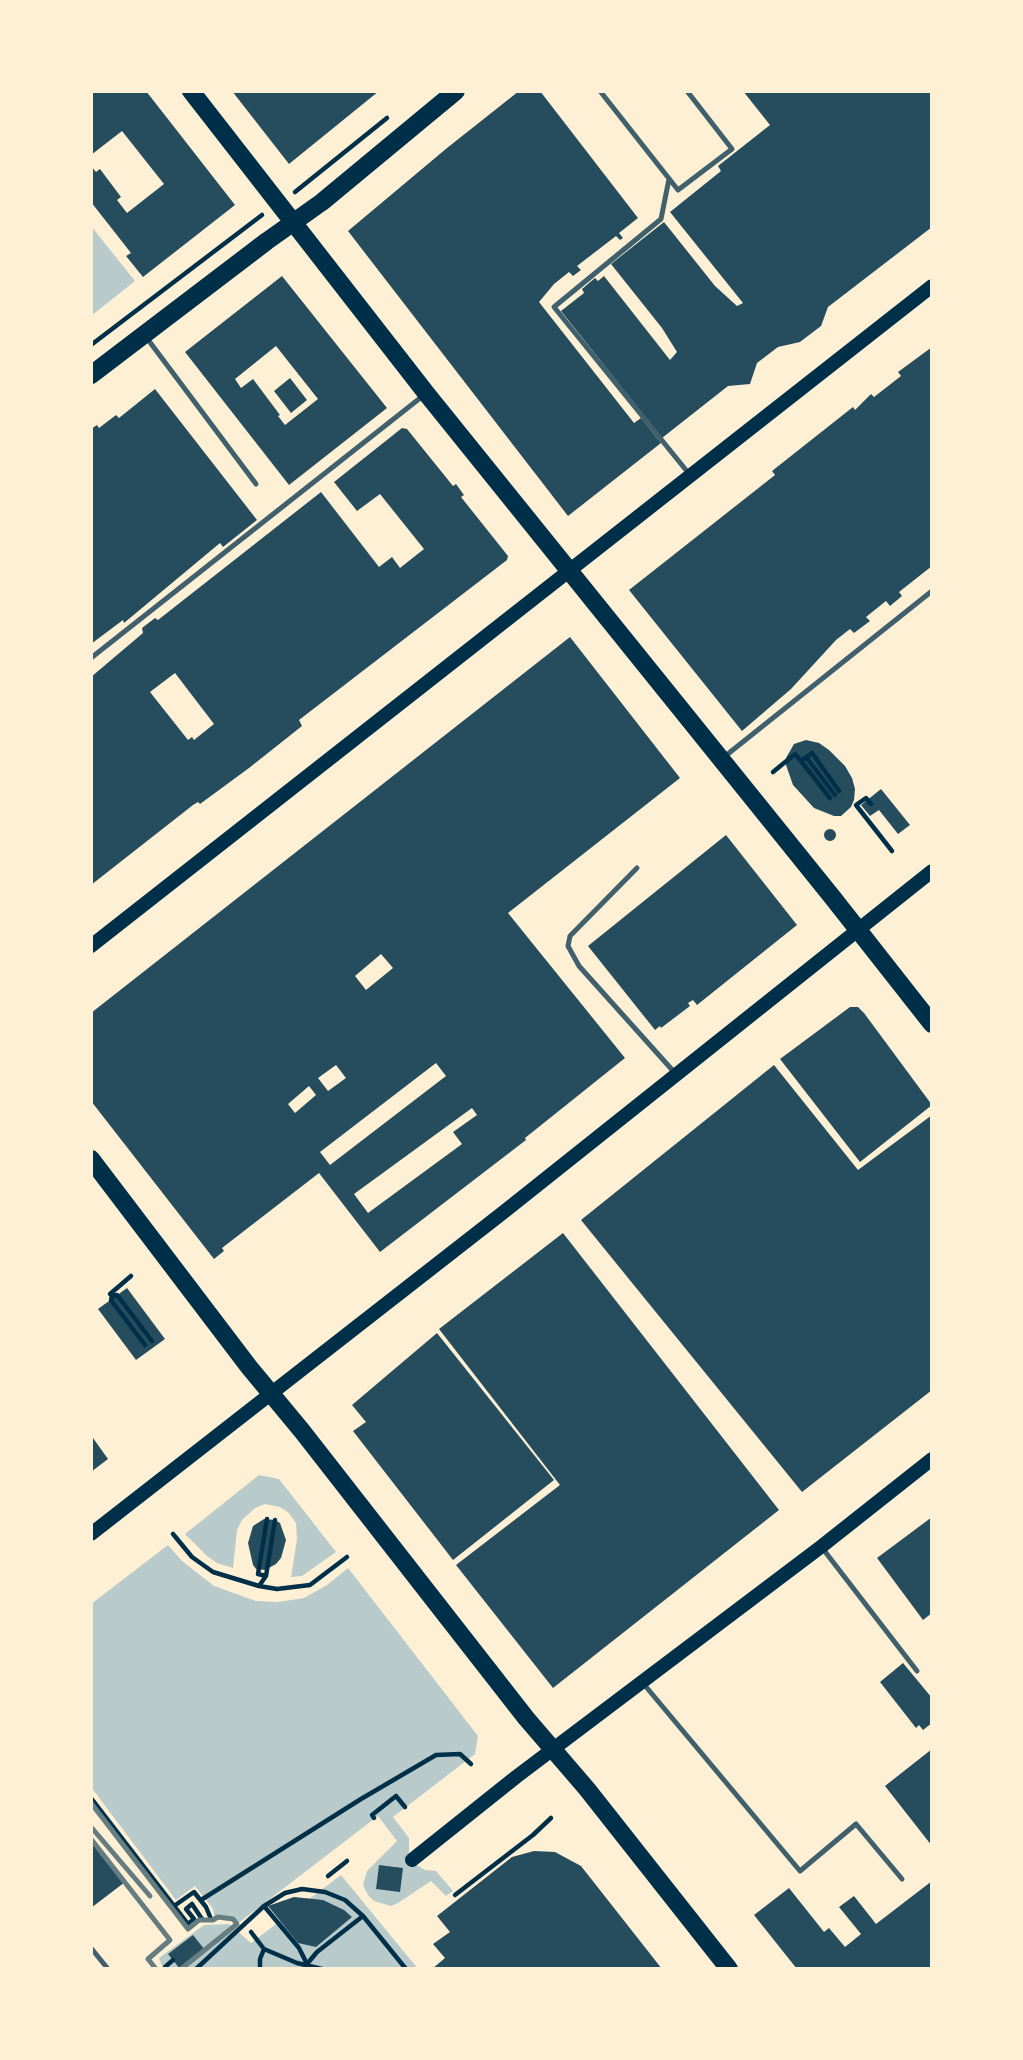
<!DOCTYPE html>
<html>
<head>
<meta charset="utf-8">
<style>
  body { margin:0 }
  #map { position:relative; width:1023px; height:2060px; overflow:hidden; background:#fdf0d5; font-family:"Fira Sans Condensed",sans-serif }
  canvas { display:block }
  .frame { position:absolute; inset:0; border:93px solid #fdf0d5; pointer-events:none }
</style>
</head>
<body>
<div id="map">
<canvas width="1023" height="2060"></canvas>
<div class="frame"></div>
</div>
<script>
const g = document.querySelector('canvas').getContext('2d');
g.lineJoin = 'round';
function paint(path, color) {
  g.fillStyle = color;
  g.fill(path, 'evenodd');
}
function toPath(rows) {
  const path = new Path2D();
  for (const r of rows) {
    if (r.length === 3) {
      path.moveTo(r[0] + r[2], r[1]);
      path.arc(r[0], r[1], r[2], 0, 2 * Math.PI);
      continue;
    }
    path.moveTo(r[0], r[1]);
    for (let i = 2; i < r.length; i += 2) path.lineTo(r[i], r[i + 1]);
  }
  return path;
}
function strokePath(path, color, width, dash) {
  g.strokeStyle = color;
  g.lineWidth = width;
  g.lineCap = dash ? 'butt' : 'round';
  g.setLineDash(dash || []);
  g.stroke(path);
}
paint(toPath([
  [91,226,135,281,91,316],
  [259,1475,279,1479,336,1552,302,1576,291,1577,297,1539,296,1523,289,1513,280,1507,265,1504,255,1508,242,1520,237,1530,233,1568,217,1563,207,1556,185,1534],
  [168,1545,182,1561,214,1586,256,1601,278,1602,304,1598,327,1585,348,1568,478,1736,475,1754,393,1817,409,1838,409,1853,415,1864,425,1870,436,1871,453,1891,446,1896,431,1881,398,1903,391,1906,374,1901,368,1895,363,1885,367,1871,397,1841,378,1816,237,1924,233,1919,215,1919,213,1909,195,1886,176,1900,91,1787,91,1604],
  [341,1875,418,1969,163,1969,159,1958,204,1925,229,1924,251,1943]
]), '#b9caca');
paint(toPath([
  [91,91,146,91,235,205,143,277,126,256,131,253,91,202,91,166,96,172,100,169,121,197,117,200,127,213,164,184,122,131,91,155],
  [232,91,379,91,289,164],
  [519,91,540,91,638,218,619,233,623,238,620,240,616,236,577,266,581,270,573,276,569,272,554,284,539,302,634,423,641,418,661,443,568,516,348,231,447,148],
  [743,91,932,91,932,227,828,307,821,326,800,342,778,347,757,363,750,384,728,386,662,438,561,311,584,293,582,289,595,278,598,281,604,276,670,360,677,352,662,328,611,264,664,222,715,286,737,306,743,303,670,212,721,171,718,166,770,125],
  [282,276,387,408,289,485,185,352],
  [276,346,318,399,285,425,278,416,280,415,253,379,241,388,235,379],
  [932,347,932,566,899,592,902,596,890,606,886,601,866,617,870,621,854,633,850,629,836,640,791,689,742,731,629,590,775,475,772,471,853,407,855,410,871,394,874,397,901,376,898,372],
  [290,378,307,400,291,413,274,391],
  [155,389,257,520,223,547,220,543,124,623,123,620,91,644,91,429,97,425,99,428,116,415,119,418],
  [402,428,407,429,453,486,456,484,464,495,461,497,508,556,507,560,299,720,302,726,249,768,200,804,198,802,193,805,91,885,91,677,143,633,142,628,155,618,158,620,321,492,379,567,392,557,400,568,424,549,380,494,357,511,334,482],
  [175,673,214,724,194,740,192,737,188,740,150,692],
  [570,637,680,778,508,913,625,1058,525,1138,526,1140,380,1252,319,1173,222,1248,224,1251,214,1259,91,1101,91,1013],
  [381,954,393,968,366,990,355,976],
  [436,1063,446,1076,330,1165,320,1152],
  [336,1065,346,1078,328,1091,318,1078],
  [309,1086,316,1095,295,1113,288,1104],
  [472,1108,477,1115,453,1132,462,1144,368,1213,354,1194],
  [806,740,819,743,829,750,845,766,852,778,855,789,854,800,851,807,841,816,834,816,814,808,793,785,786,765,786,758,794,744],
  [881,789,910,825,898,834,879,810,870,816,861,805],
  [830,835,6],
  [726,835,797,925,697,1005,693,1000,688,1003,690,1006,661,1028,660,1026,655,1030,588,946],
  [850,1007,858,1007,864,1013,932,1105,860,1162,780,1059],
  [774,1065,858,1170,932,1115,932,1390,802,1492,581,1220],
  [563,1233,779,1510,553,1688,456,1565,560,1485,439,1329],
  [127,1288,165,1339,136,1360,98,1309],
  [437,1333,554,1480,453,1560,353,1431,366,1422,352,1405],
  [93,1438,108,1459,91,1472,91,1440],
  [932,1517,932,1613,923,1620,877,1558],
  [264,1519,275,1520,280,1523,286,1540,281,1558,276,1564,265,1570,256,1569,253,1565,248,1543,253,1526],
  [903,1663,932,1698,932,1723,923,1730,919,1725,916,1728,880,1682],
  [932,1749,932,1846,885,1786],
  [91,1839,125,1882,91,1908],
  [534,1851,555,1852,581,1866,662,1969,432,1969,445,1958,433,1944,450,1932,437,1916,512,1857],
  [379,1865,403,1868,400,1892,376,1889],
  [932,1881,932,1969,797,1969,754,1915,789,1888,824,1932,829,1928,845,1947,861,1934,839,1907,854,1896,876,1924],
  [294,1897,323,1900,344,1910,352,1917,316,1947,298,1943,268,1906],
  [193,1935,205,1950,180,1969,168,1954]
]), '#264d5e');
strokePath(toPath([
  [295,192,387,118],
  [91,345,262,215],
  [806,757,835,795],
  [801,761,830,798],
  [773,772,795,754,801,761,812,753,839,791],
  [871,804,866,798,856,805,892,851],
  [131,1276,110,1294,112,1296,111,1300,145,1345],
  [113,1296,117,1295,152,1341],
  [267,1519,258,1574,266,1576,259,1586,277,1589,310,1585,347,1557],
  [173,1534,192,1557,213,1572,259,1586],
  [266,1576,275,1520],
  [91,1798,188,1924,194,1919,186,1909,192,1904,202,1919],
  [374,1818,372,1815,396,1796,405,1807],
  [328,1876,347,1861],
  [455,1895,533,1835,551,1818],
  [201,1900,361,1799,436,1755,460,1754,471,1764],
  [174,1906,194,1892,206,1907,211,1919],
  [264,1906,299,1948,307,1964,317,1952,363,1916],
  [251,1932,264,1949,297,1963,322,1969],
  [167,1969,165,1967,173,1960],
  [196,1969,264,1906,285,1893,302,1889,325,1892,345,1900,363,1916,406,1969],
  [260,1969,260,1959,264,1949]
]), '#003049', 4.5);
strokePath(toPath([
  [600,91,678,190,732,149,687,91],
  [669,179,661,219,554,307,690,475],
  [146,337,256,484],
  [91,658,424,395],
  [724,757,932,591],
  [637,868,570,936,568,946,579,966,675,1073],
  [823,1549,917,1671],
  [642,1682,800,1871,856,1824,902,1879],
  [91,1948,108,1969]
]), '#3f606c', 5);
strokePath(toPath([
  [91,946,932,286],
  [91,1534,505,1211,932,871],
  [412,1860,516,1777,822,1546,932,1459]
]), '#003049', 14);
strokePath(toPath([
  [191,91,426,393,833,898,932,1024],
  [91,375,267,241,322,202,456,91],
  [91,1159,249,1367,302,1431,526,1718,587,1789,729,1969]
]), '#003049', 18);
strokePath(toPath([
  [91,1803,188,1929,199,1920,213,1920,218,1917,233,1919,237,1924,181,1969],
  [91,1827,150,1896],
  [91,1839,170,1940,148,1959,156,1969]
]), '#657d81', 5);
</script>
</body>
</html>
